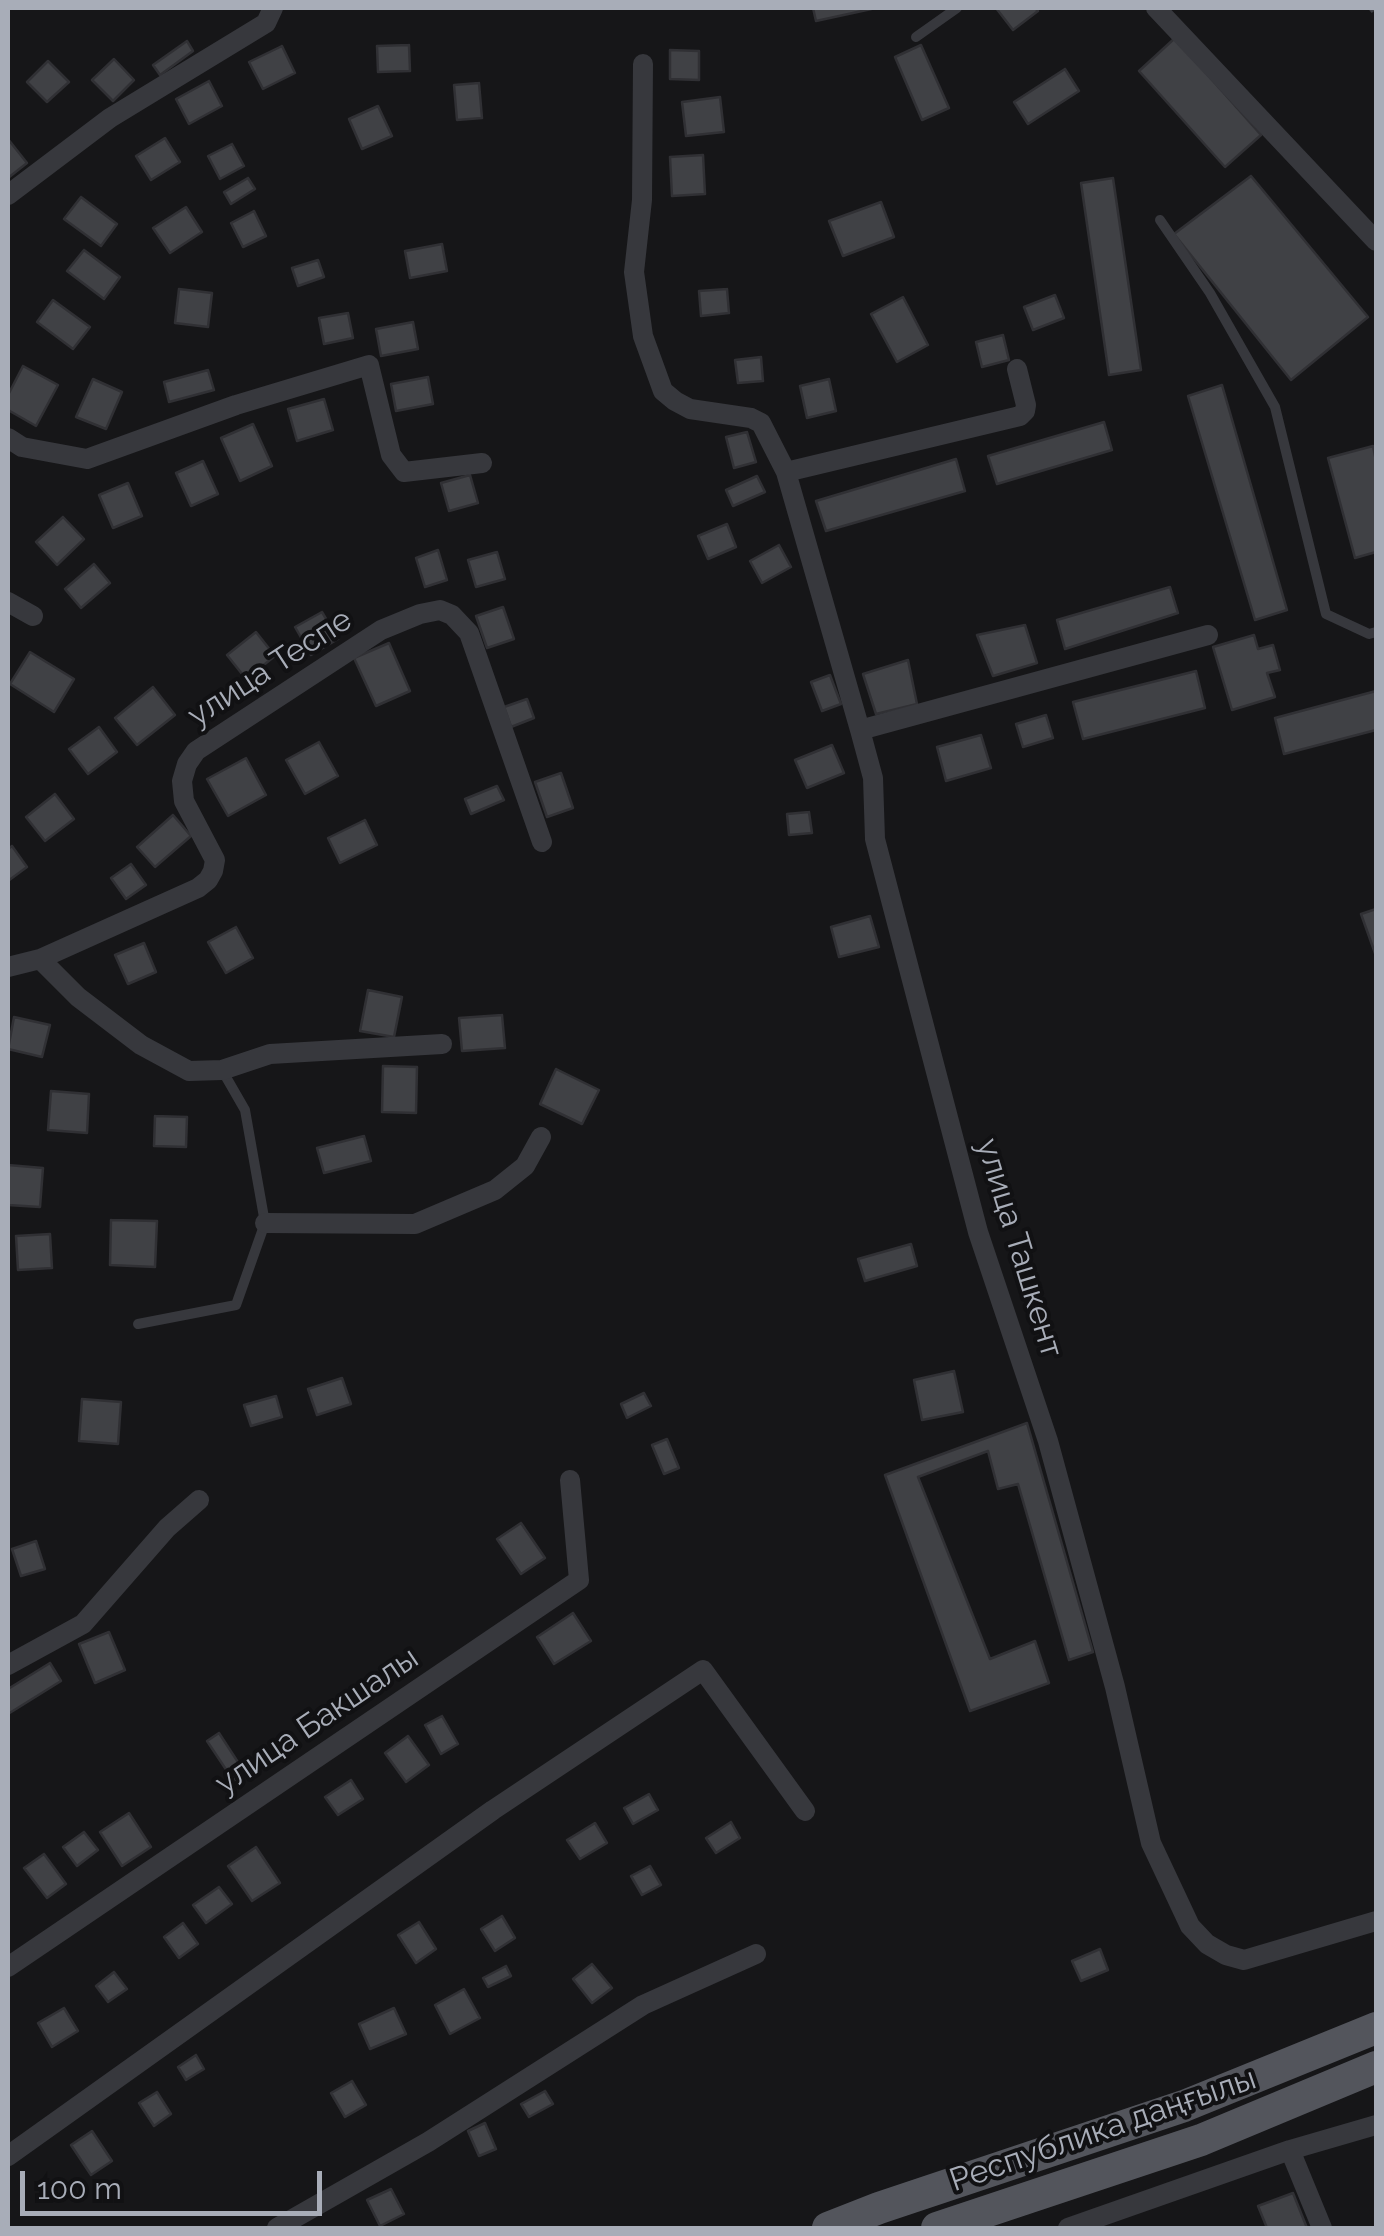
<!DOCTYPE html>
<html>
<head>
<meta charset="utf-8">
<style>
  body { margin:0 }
  #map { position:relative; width:1384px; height:2236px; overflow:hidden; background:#161618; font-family:Raleway,sans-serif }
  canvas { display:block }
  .frame { position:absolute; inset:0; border:10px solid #a8adb8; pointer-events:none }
  .scale { position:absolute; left:20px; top:2171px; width:302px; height:45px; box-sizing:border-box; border:5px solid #a8adb8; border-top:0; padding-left:12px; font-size:30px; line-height:35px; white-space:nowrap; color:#a8adb8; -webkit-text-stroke:8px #111113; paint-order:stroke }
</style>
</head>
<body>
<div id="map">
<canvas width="1384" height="2236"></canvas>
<div class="frame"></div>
<div class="scale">100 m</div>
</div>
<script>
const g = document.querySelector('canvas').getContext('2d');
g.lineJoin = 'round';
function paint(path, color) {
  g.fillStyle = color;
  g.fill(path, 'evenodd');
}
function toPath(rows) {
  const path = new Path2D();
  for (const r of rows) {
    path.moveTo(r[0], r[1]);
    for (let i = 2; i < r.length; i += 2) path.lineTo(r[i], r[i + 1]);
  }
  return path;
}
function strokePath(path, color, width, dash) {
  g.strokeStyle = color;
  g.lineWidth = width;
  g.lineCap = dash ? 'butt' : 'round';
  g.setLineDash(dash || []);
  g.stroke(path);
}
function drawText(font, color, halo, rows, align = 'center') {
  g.font = font + ' Raleway,sans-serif';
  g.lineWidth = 8;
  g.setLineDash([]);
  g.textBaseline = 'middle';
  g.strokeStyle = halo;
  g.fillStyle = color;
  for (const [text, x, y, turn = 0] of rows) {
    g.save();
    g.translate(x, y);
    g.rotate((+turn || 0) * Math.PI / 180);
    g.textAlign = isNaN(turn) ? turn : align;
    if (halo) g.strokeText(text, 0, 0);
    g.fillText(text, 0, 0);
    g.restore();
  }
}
const building = toPath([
  [813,8,876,8,816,21,813,8],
  [996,8,1035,8,1038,11,1013,30,996,8],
  [1175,38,1261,135,1225,167,1139,71,1175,38],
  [187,41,193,51,160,75,153,65,187,41],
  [409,45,410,71,378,72,377,46,409,45],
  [921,45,949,108,922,120,895,57,921,45],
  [282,46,295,73,263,89,249,62,282,46],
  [670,50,699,51,699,80,670,79,670,50],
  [114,59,134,80,113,101,92,80,114,59],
  [48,61,69,82,47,102,27,82,48,61],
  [1065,69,1079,91,1028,124,1014,102,1065,69],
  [209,81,222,106,189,124,176,99,209,81],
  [479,83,482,118,457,120,454,85,479,83],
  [720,97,724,132,686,136,682,102,720,97],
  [378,106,392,136,362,149,349,119,378,106],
  [165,138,180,162,151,180,136,156,165,138],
  [8,139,27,163,8,178,8,139],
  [232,144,244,166,220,179,208,156,232,144],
  [703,155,705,194,672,196,670,157,703,155],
  [1251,176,1368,317,1291,380,1174,234,1251,176],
  [248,178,255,189,231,204,224,192,248,178],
  [1113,178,1141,370,1109,375,1081,183,1113,178],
  [81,197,117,224,101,246,64,219,81,197],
  [881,202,894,237,843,256,829,221,881,202],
  [186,207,202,232,170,253,153,228,186,207],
  [254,211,266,236,243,247,231,223,254,211],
  [442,244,447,271,410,278,405,251,442,244],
  [84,250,120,277,104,299,67,271,84,250],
  [318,260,324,277,298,286,292,268,318,260],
  [179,289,212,293,208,327,175,323,179,289],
  [727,289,729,313,701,316,699,291,727,289],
  [1055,295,1064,318,1033,330,1024,307,1055,295],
  [903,297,928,345,897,362,871,314,903,297],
  [53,300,90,327,73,349,37,322,53,300],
  [348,313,353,338,324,344,319,318,348,313],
  [413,322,418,349,381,356,376,329,413,322],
  [1003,335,1009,360,982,367,976,342,1003,335],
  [761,357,763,381,738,383,735,360,761,357],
  [23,366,58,385,36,426,8,410,8,395,23,366],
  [208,370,214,390,169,402,164,382,208,370],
  [428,377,433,404,396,411,391,384,428,377],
  [93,379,122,392,106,429,76,417,93,379],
  [829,379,836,411,807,418,800,386,829,379],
  [1222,385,1287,610,1255,620,1188,396,1222,385],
  [324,399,333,430,297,441,288,409,324,399],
  [1104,422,1112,450,997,484,988,456,1104,422],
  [253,424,272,466,240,481,221,438,253,424],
  [747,432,756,462,734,468,726,437,747,432],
  [1373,446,1376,461,1376,552,1355,558,1328,458,1373,446],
  [956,459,965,491,826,531,816,501,956,459],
  [203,461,218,494,191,506,176,473,203,461],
  [470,475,478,503,449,511,441,483,470,475],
  [757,476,765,492,733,506,726,490,757,476],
  [128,483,142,516,113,528,99,495,128,483],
  [63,517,84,539,57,565,36,542,63,517],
  [727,524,736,547,708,559,698,536,727,524],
  [779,545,791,567,762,583,750,561,779,545],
  [438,550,447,580,425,587,416,558,438,550],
  [497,552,505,579,476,587,468,560,497,552],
  [94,564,110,583,81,608,65,589,94,564],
  [1170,587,1178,613,1065,649,1057,620,1170,587],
  [503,607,514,639,487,648,476,616,503,607],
  [322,612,338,639,311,655,295,627,322,612],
  [1025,625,1037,663,993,676,977,635,1025,625],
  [256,632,275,656,246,679,227,655,256,632],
  [1254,635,1258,649,1273,645,1280,670,1267,673,1275,697,1232,710,1213,647,1254,635],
  [389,643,410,691,376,706,354,658,389,643],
  [30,652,74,679,54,712,10,684,30,652],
  [908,660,917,704,876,714,863,674,908,660],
  [1196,671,1205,708,1083,739,1073,702,1196,671],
  [830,675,841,704,822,711,811,682,830,675],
  [153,687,175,715,137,745,115,718,153,687],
  [1376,691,1376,730,1284,754,1275,718,1376,691],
  [527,699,534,718,511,727,504,707,527,699],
  [1046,715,1053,738,1023,747,1016,724,1046,715],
  [99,727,117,752,88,774,69,749,99,727],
  [981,735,991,768,946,781,937,747,981,735],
  [319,742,338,776,305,794,286,760,319,742],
  [832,745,844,773,807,788,795,760,832,745],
  [246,758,266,795,228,816,207,779,246,758],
  [561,773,573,808,547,817,535,782,561,773],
  [497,786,504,800,471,814,465,799,497,786],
  [55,794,74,819,45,841,26,817,55,794],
  [809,812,812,833,789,835,787,814,809,812],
  [173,815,191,836,155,867,137,847,173,815],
  [365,820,377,845,340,863,328,838,365,820],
  [12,846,27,867,8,881,8,849,12,846],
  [131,864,146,885,126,899,111,878,131,864],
  [1376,909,1376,956,1361,914,1376,909],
  [870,916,879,947,839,957,831,927,870,916],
  [236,927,253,958,226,973,208,942,236,927],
  [144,943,156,972,128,984,115,955,144,943],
  [368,990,402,997,394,1037,360,1031,368,990],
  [502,1015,505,1048,462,1051,459,1018,502,1015],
  [14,1017,50,1025,42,1057,8,1049,14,1017],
  [383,1066,417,1067,416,1113,382,1112,383,1066],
  [556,1069,599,1090,582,1124,540,1104,556,1069],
  [51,1091,89,1094,87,1133,48,1130,51,1091],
  [155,1116,187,1117,186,1147,154,1146,155,1116],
  [364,1136,371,1161,324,1173,317,1148,364,1136],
  [8,1165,43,1168,40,1207,8,1205,8,1165],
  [111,1220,157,1221,155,1267,110,1265,111,1220],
  [50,1234,52,1268,18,1270,16,1236,50,1234],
  [911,1244,917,1266,865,1281,858,1259,911,1244],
  [954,1371,963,1412,922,1420,914,1380,954,1371],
  [342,1378,351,1404,317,1415,308,1389,342,1378],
  [644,1393,651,1406,627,1418,621,1404,644,1393],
  [276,1396,282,1417,251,1426,244,1405,276,1396],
  [82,1399,121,1402,118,1444,79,1441,82,1399],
  [1027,1423,1093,1652,1069,1660,1018,1484,998,1489,988,1451,918,1477,990,1659,1035,1641,1049,1683,970,1711,885,1475,1027,1423],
  [667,1439,679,1468,664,1474,652,1445,667,1439],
  [521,1523,545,1558,521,1574,497,1539,521,1523],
  [36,1541,45,1569,21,1576,12,1549,36,1541],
  [573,1613,591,1641,554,1664,537,1637,573,1613],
  [109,1632,125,1670,95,1683,79,1644,109,1632],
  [50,1663,61,1681,8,1714,8,1689,50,1663],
  [442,1716,458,1744,441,1754,425,1725,442,1716],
  [219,1733,247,1776,235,1783,207,1741,219,1733],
  [408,1736,429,1765,406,1782,385,1753,408,1736],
  [351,1780,363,1799,338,1815,325,1797,351,1780],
  [649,1794,658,1810,633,1824,624,1808,649,1794],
  [129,1813,151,1847,122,1866,100,1832,129,1813],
  [731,1822,740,1838,716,1853,706,1838,731,1822],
  [595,1823,607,1843,580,1859,567,1840,595,1823],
  [84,1832,98,1850,77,1866,63,1847,84,1832],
  [256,1847,280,1883,252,1901,228,1866,256,1847],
  [44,1854,66,1884,47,1898,24,1868,44,1854],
  [650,1866,661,1885,642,1895,631,1876,650,1866],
  [219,1887,232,1904,206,1923,193,1905,219,1887],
  [502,1916,515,1938,495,1951,481,1929,502,1916],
  [419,1922,436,1949,416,1963,398,1935,419,1922],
  [183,1923,198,1944,179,1958,164,1937,183,1923],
  [1100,1949,1108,1970,1081,1981,1072,1961,1100,1949],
  [592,1964,612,1988,592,2003,573,1979,592,1964],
  [506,1966,511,1976,488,1987,483,1978,506,1966],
  [114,1972,127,1989,108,2002,96,1986,114,1972],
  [464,1989,480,2018,450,2034,435,2005,464,1989],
  [64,2008,78,2031,52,2047,38,2023,64,2008],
  [394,2008,406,2034,370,2049,359,2024,394,2008],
  [196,2055,204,2069,186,2080,178,2067,196,2055],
  [352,2081,366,2105,345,2117,331,2093,352,2081],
  [545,2091,553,2104,529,2117,521,2104,545,2091],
  [157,2092,171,2114,154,2126,139,2103,157,2092],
  [485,2123,496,2149,479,2156,468,2131,485,2123],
  [92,2131,112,2161,91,2175,71,2145,92,2131],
  [391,2189,404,2214,380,2226,367,2200,391,2189],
  [1293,2193,1307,2228,1267,2228,1258,2206,1293,2193]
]);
paint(building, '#404145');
strokePath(building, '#303034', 2.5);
strokePath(toPath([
  [1370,8,1376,15]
]), '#3d3f44', 4, [5, 8]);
strokePath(toPath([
  [916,37,957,8],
  [1160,220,1210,293,1275,407,1326,614,1369,634,1376,632],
  [138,1324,236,1305,265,1223,245,1110,222,1070]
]), '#37383d', 10);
strokePath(toPath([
  [1156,8,1376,241],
  [643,64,642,200,634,272,643,336,663,391,675,401,690,409,751,418,761,423,786,472,860,730],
  [8,195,110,118,266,23,273,8],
  [8,438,22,447,87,459,236,405,369,365,391,455,404,472,482,463],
  [786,472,1020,416,1025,411,1026,405,1017,369],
  [8,602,33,616],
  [1208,635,860,730,873,778,875,839,978,1232,1048,1441,1115,1687,1151,1843,1190,1926,1207,1944,1226,1955,1244,1960,1376,1921],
  [40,959,78,997,141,1045,189,1071,222,1070,270,1054,442,1044],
  [8,967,40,959,198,888,208,880,213,871,215,860,184,801,182,781,187,764,196,751,381,630,420,614,440,610,452,615,469,633,542,842],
  [265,1223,415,1224,495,1190,525,1166,541,1137],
  [8,1665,83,1624,167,1528,199,1500],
  [8,1967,579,1580,570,1480],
  [1290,2150,1322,2228],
  [8,2156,493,1810,703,1670,805,1811],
  [277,2228,428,2142,643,2005,756,1954],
  [1068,2228,1290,2150,1376,2125]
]), '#37383d', 20);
strokePath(toPath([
  [828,2228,879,2208,1184,2106,1376,2028],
  [937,2228,1201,2140,1376,2067]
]), '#53555c', 32);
drawText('32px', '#a8adb8', '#111113', [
  ["улица Теспе",270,668,-33],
  ["улица Ташкент",1019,1248,73],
  ["улица Бакшалы",317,1721,-34],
  ["Республика даңғылы",1103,2130,-19]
]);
</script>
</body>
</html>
